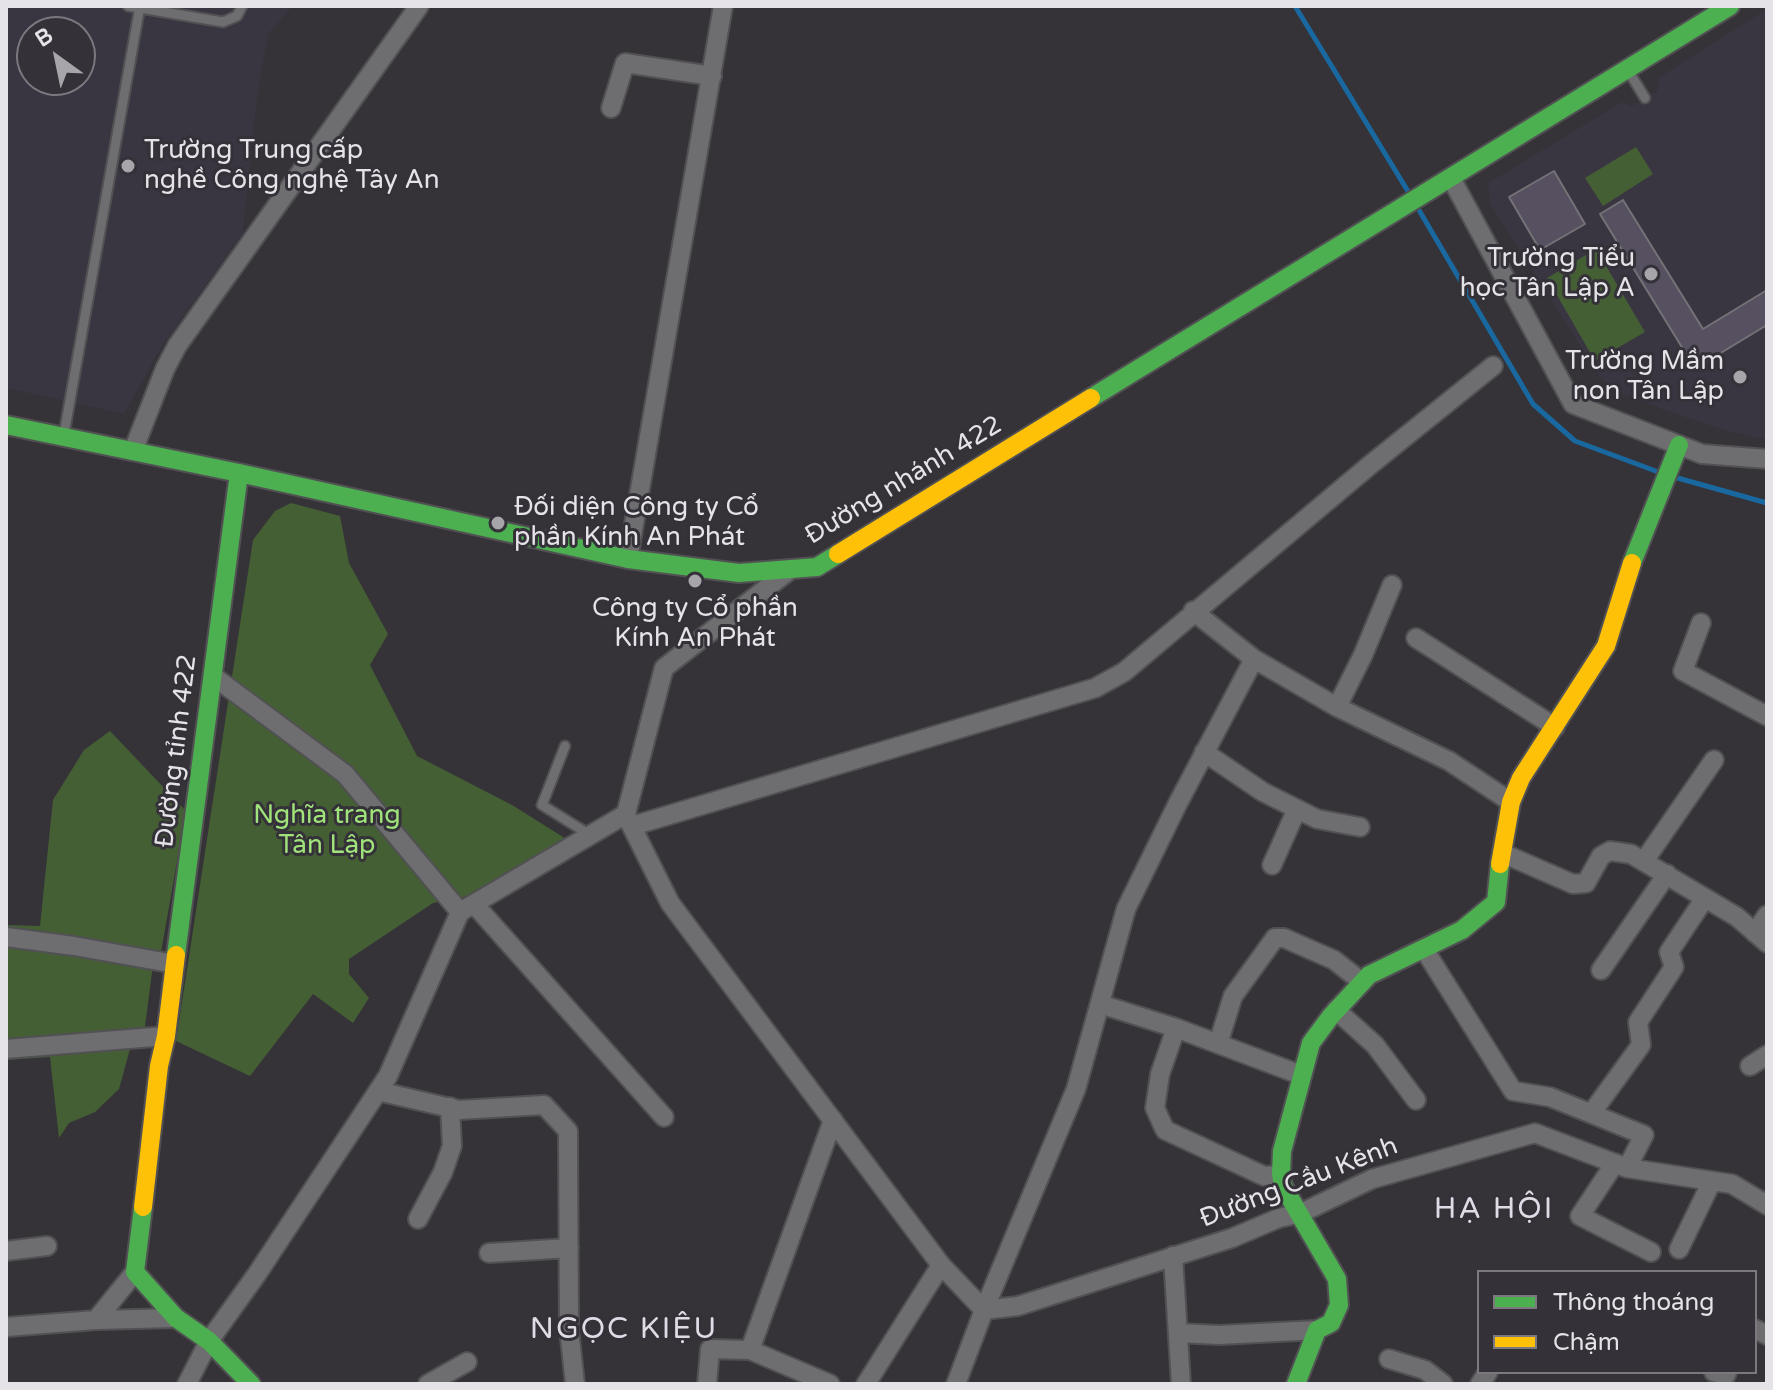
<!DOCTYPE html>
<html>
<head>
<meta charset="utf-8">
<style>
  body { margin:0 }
  #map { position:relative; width:1773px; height:1390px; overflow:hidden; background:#353337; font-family:"Varela Round",sans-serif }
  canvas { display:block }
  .frame { position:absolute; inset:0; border:8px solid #e5e3e8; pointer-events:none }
  .legend { position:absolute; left:1477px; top:1270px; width:280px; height:104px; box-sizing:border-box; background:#343139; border:2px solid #7b787f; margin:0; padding:10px 14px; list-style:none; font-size:24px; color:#e5e3e8 }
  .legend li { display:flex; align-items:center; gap:16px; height:40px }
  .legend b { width:40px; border:2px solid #7b787f }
  .north { position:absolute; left:16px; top:16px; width:80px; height:80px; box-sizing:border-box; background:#343139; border:2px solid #7b787f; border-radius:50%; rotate:327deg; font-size:22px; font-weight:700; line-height:32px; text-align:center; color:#e5e3e8 }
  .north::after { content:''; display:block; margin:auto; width:28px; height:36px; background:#a7a5aa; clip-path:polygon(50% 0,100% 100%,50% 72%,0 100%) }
</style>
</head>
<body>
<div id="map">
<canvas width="1773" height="1390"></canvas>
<div class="frame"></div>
<ul class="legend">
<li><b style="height:10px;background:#4caf50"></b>Thông thoáng</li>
<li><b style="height:10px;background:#ffc107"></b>Chậm</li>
</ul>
<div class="north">B</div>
</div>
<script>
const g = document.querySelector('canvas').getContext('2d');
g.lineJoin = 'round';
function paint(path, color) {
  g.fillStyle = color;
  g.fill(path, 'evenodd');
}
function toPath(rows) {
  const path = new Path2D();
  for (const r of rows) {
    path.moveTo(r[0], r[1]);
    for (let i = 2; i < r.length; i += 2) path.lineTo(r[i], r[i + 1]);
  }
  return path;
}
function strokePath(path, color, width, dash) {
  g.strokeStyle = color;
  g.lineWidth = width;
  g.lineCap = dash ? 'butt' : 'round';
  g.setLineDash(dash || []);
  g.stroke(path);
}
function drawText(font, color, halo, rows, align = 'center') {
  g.font = font + ' "Varela Round",sans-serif';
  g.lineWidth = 6;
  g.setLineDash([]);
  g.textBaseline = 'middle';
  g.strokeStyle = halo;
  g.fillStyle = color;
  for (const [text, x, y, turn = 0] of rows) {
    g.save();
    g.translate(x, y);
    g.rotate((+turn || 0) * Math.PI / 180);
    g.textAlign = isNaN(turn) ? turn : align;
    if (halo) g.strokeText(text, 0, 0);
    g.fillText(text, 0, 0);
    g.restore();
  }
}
paint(toPath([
  [6,6,293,6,268,34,257,98,243,233,162,346,124,414,6,388],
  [32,32,80,32,80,80,32,80],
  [1767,9,1767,440,1727,431,1661,409,1622,394,1601,379,1490,204,1488,183,1622,102,1632,106,1657,91,1658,78]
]), '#393541');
paint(toPath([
  [1636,147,1653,174,1603,206,1585,178],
  [1596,249,1645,332,1595,361,1547,278],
  [291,503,340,516,349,563,388,634,370,665,417,756,512,805,571,842,483,893,433,903,349,959,349,974,369,998,353,1023,313,994,250,1076,176,1041,253,540,275,511],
  [110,731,186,811,161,952,154,957,142,1049,130,1049,119,1089,95,1112,69,1123,59,1138,50,1057,6,1060,6,925,40,926,53,800,84,750]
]), '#455f35');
strokePath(toPath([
  [1295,6,1409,193],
  [1416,205,1533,404,1575,441,1661,473],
  [1674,477,1767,503]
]), '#1969a0', 5);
const building = toPath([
  [1554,171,1585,224,1540,250,1509,197,1554,171],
  [1623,200,1703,329,1767,290,1767,325,1691,371,1680,352,1683,349,1600,214,1623,200]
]);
paint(building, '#575060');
strokePath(building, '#747276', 2);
const lane = toPath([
  [128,6,223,22,237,16,242,6],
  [1629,72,1645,98],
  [64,434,140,6],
  [565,746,542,805,590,835]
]);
const street = toPath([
  [611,108,625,63,712,76],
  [1451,178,1573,404,1702,454,1767,459],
  [133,451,165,369,177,346,419,6],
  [628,559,723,6],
  [1193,611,1254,659,1337,707,1449,761,1511,802],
  [1701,623,1683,671,1767,716],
  [1416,638,1555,727],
  [213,676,345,774,460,912],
  [1337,707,1363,655,1392,585],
  [1204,752,1263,792,1317,819,1360,827],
  [627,817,670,903,941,1265,984,1310],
  [632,826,1095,688,1124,672,1370,465,1493,366],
  [1502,853,1573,884,1586,883,1601,856,1610,851,1631,854,1737,917,1767,943],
  [1644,861,1714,760],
  [1272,865,1297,809],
  [474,904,664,1117],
  [1755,933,1767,915],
  [6,937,74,946,175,964],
  [1424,949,1513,1091,1550,1097,1644,1135,1627,1168],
  [1601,970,1667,874],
  [1100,1004,1176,1028,1301,1075],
  [1336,1010,1375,1045,1416,1100],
  [1176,1028,1160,1074,1155,1108,1165,1130,1264,1176,1281,1175],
  [1218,1044,1233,996,1275,938,1284,938,1334,960,1362,982],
  [6,1049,166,1036],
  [1750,1066,1767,1055],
  [378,1091,459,1110,544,1105,568,1131,569,1329,575,1384],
  [1596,1107,1641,1045,1638,1022,1674,967,1669,952,1705,898],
  [1615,1163,1580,1216,1651,1252],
  [418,1219,443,1172,452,1146,450,1107],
  [1679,1249,1712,1181],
  [6,1251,47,1246],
  [489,1253,569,1248],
  [1173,1256,1181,1384],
  [984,1310,1018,1306,1232,1238,1279,1218,1301,1213,1372,1179,1535,1133,1627,1168,1732,1184,1767,1205],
  [96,1320,135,1272],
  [6,1327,96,1320,176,1318],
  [1755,1329,1767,1335],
  [1178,1333,1219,1335,1317,1330],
  [750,1350,833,1120],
  [1389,1359,1425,1370,1443,1384],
  [1714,1372,1726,1375,1727,1372],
  [187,1384,209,1341,257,1274,388,1076,460,912,626,814,664,668,791,569],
  [428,1384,467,1362],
  [707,1384,710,1349,750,1350,830,1384],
  [866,1384,941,1265],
  [956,1384,984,1310,1076,1089,1126,909,1178,803,1254,659],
  [1480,1384,1488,1372]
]);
const fast = toPath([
  [1091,398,1730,6],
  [6,425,239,473,176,955],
  [239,473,628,559,739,573,817,567,838,554],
  [1632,563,1679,445],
  [143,1207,135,1272,176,1318,209,1341,251,1384],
  [1296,1384,1317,1330,1331,1323,1339,1305,1337,1279,1283,1186,1281,1174,1282,1151,1311,1043,1331,1016,1369,975,1462,930,1496,902,1500,864]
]);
const slow = toPath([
  [838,554,1091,398],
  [1500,864,1511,802,1521,778,1606,646,1632,563],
  [143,1207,159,1066,166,1036,176,955]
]);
strokePath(lane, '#515053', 13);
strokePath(street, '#515053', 22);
strokePath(fast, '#515053', 22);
strokePath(slow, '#515053', 22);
strokePath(lane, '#6e6d70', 9);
strokePath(street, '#6e6d70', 18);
strokePath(fast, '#4caf50', 18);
strokePath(slow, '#ffc107', 18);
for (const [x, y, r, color] of [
  [128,166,8,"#a7a5aa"],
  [1651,274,8,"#a7a5aa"],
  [1740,377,8,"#a7a5aa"],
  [498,523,8,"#a7a5aa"],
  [695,581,8,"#a7a5aa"]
]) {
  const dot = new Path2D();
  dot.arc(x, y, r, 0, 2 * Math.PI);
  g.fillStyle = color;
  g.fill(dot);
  strokePath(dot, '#343139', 3);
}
drawText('26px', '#e5e3e8', '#343139', [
  ["Trường Trung cấp",144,151],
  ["nghề Công nghệ Tây An",144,181],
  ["Trường Tiểu",1635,259,"right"],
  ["học Tân Lập A",1635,289,"right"],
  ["Trường Mầm",1724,362,"right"],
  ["non Tân Lập",1724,392,"right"],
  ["Đối diện Công ty Cổ",514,508],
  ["phần Kính An Phát",514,538],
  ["Công ty Cổ phần",695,609,"center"],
  ["Kính An Phát",695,639,"center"]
], 'left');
drawText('26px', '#e5e3e8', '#343139', [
  ["Đường nhánh 422",904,481,-31],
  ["Đường tỉnh 422",177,751,-83],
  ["Đường Cầu Kênh",1299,1183,-21]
]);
drawText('26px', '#a0e37a', '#343139', [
  ["Nghĩa trang",327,816],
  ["Tân Lập",327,846]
]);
g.letterSpacing = '2px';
drawText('30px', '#dfdce6', '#343139', [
  ["HẠ HỘI",1494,1210],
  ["NGỌC KIỆU",624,1330]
]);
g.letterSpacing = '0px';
</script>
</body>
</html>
